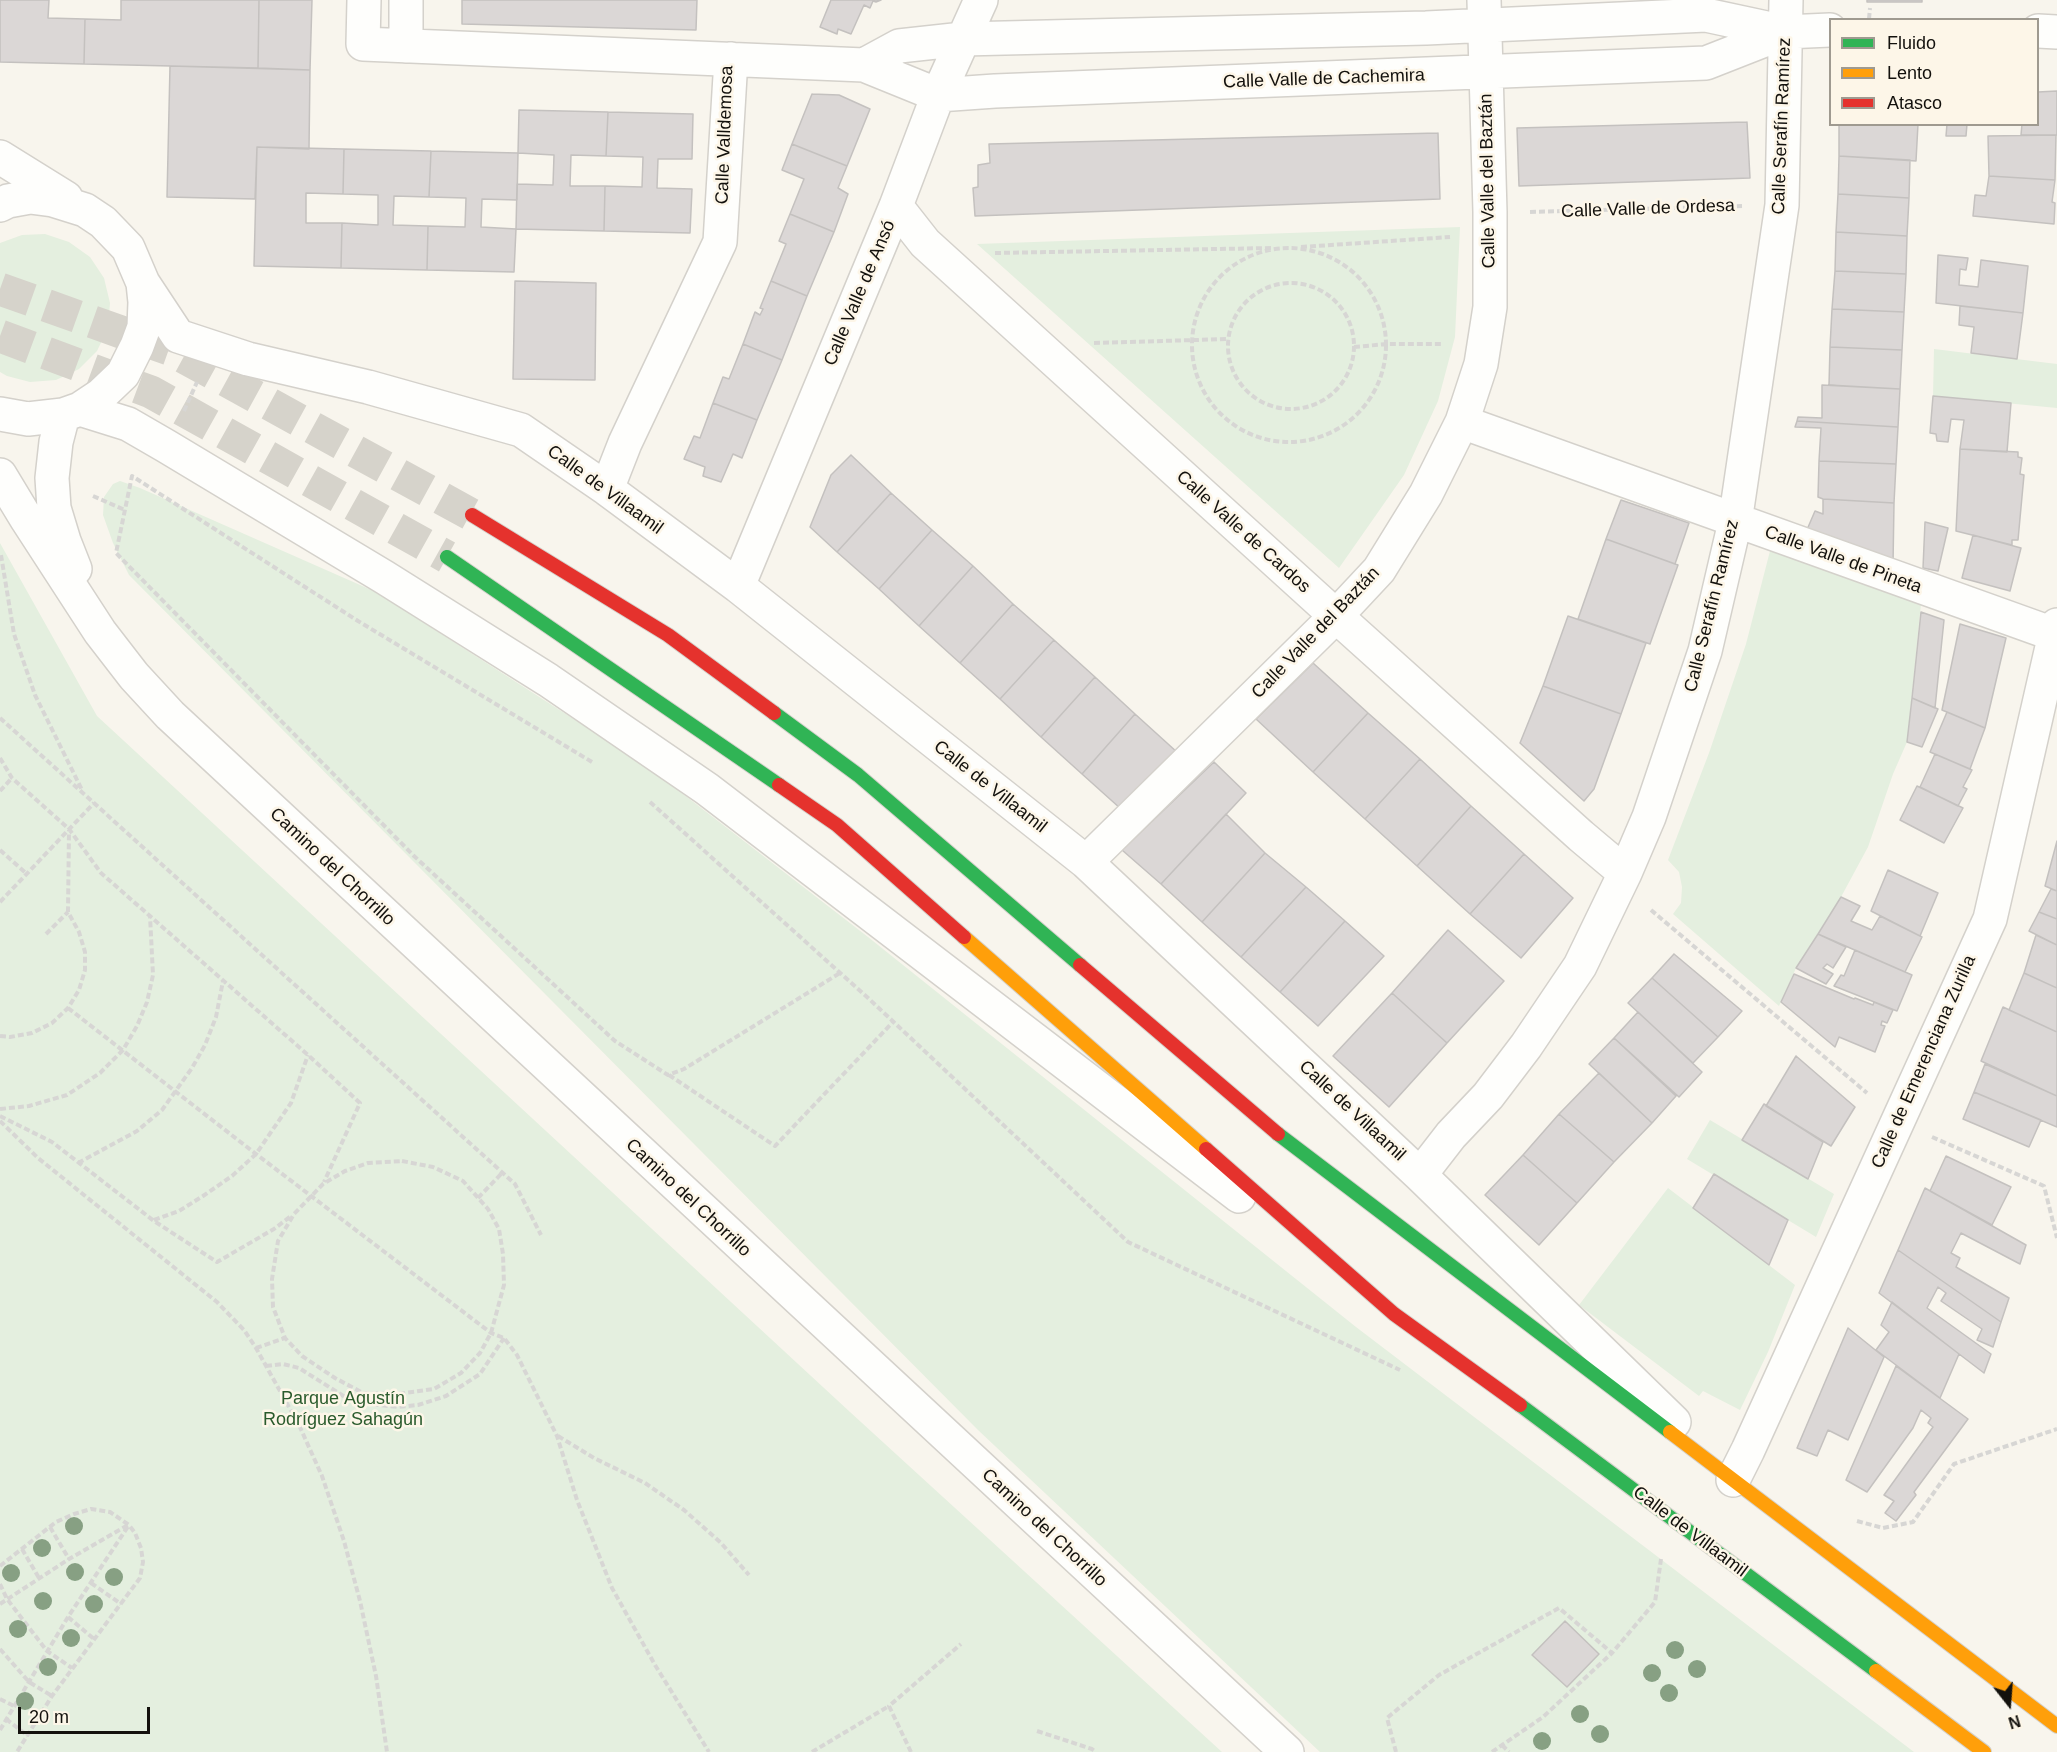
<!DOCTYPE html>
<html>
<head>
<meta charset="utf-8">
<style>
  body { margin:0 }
  #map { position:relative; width:2057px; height:1752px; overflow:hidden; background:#f8f5ed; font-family:Arial,sans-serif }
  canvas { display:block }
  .legend { position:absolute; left:1829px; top:18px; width:210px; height:108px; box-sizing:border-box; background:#fdf6e8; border:2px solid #9f9a90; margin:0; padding:8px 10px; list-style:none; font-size:18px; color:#13110d }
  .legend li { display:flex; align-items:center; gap:12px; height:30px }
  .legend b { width:30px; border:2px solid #9f9a90 }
  .north { position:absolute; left:1979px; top:1674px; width:60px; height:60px; -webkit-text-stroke:4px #fdf6e8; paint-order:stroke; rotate:163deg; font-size:16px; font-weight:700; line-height:24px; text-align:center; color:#13110d }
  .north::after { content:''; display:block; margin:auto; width:21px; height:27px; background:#13110d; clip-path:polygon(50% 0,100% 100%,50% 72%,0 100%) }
  .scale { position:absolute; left:18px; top:1707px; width:132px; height:27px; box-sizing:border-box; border:3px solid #13110d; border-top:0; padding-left:8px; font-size:18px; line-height:21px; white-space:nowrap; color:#13110d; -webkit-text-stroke:4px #fdf6e8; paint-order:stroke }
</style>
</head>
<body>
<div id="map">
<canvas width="2057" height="1752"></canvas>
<ul class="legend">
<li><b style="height:8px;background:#30b455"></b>Fluido</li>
<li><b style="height:8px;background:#ff9f0a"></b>Lento</li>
<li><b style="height:8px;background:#e5322d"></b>Atasco</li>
</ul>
<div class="north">N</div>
<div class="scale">20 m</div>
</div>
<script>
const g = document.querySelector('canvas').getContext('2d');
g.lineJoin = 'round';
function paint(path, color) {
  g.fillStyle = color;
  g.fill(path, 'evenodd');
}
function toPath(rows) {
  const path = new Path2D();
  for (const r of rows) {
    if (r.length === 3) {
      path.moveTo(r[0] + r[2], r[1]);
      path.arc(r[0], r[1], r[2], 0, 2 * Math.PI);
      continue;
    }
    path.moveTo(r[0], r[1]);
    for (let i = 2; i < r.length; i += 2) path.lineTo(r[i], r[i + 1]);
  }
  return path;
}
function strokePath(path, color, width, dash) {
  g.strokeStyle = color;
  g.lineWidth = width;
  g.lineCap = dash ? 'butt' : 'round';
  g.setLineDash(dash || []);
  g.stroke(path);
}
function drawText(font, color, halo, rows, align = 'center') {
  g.font = font + ' Arial,sans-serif';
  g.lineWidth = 5;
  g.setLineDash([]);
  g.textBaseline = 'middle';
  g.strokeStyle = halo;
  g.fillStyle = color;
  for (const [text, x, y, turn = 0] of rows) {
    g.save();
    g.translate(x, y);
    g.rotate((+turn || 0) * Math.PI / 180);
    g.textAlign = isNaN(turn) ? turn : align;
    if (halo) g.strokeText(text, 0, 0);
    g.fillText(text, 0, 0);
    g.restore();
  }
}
paint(toPath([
  [1460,227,1455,337,1438,401,1404,475,1339,568,977,244],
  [45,234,69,242,90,257,104,278,110,303,108,328,97,351,79,369,56,380,30,382,7,376,0,372,0,243,22,235],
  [1934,349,2057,364,2057,408,1933,396],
  [120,481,140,488,376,592,600,736,665,780,868,937,1356,1327,1914,1752,1320,1752,978,1430,129,575,113,543,103,515,104,497,113,484],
  [0,543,97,716,850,1412,1222,1752,0,1752],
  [1770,551,1921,604,1907,742,1893,774,1868,847,1841,897,1796,968,1779,1006,1673,914,1681,903,1682,887,1679,872,1668,860,1709,753,1746,644],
  [1710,1120,1834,1194,1816,1237,1687,1159],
  [1668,1188,1795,1285,1768,1352,1740,1410,1703,1391,1699,1396,1579,1305]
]), '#e4efdf');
const building = toPath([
  [0,0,49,0,48,18,85,19,84,64,0,62,0,0],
  [121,0,259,0,258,68,84,64,85,19,121,20,121,0],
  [259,0,312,0,310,70,258,68,259,0],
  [462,0,697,0,696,30,462,24,462,0],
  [831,0,881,0,876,2,873,1,870,8,864,5,851,34,838,29,837,34,820,27,831,0],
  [1867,0,1922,0,1922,2,1867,2,1867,0],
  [170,66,310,70,309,149,257,147,255,199,167,197,170,66],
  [2057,91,2057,135,2021,135,2022,124,2038,124,2038,92,2057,91],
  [812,94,839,95,870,109,847,166,792,144,812,94],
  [519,110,608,112,606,156,571,155,570,186,605,186,604,231,516,229,517,184,553,185,554,155,518,153,519,110],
  [608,112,693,114,692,159,658,159,657,188,692,189,690,233,604,231,605,186,642,187,643,157,606,156,608,112],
  [1747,122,1750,178,1519,186,1517,128,1747,122],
  [1839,124,1918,124,1916,161,1839,156,1839,124],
  [1947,124,1967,124,1966,136,1946,136,1947,124],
  [1438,133,1440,199,975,216,973,188,978,187,978,165,990,163,989,144,1438,133],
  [2056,135,2055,180,1989,176,1988,136,2056,135],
  [792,144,847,166,838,188,848,194,834,232,790,214,804,179,782,170,792,144],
  [257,147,344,149,343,194,306,193,306,223,342,223,341,268,254,266,257,147],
  [344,149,431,151,429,197,394,196,393,225,428,226,427,270,341,268,342,223,378,225,378,195,343,194,344,149],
  [431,151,518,153,517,200,482,199,481,227,516,229,514,272,427,270,428,226,465,227,466,198,429,197,431,151],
  [1839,156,1910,160,1909,198,1838,194,1839,156],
  [1989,176,2055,180,2052,202,2055,203,2054,224,1973,216,1975,195,1986,196,1989,176],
  [1838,194,1909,198,1907,236,1836,232,1838,194],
  [790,214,834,232,807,296,771,281,786,244,779,241,790,214],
  [1836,232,1907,236,1906,274,1835,271,1836,232],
  [1938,255,1968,258,1966,270,1960,269,1959,285,1978,287,1981,260,2028,266,2023,313,1936,303,1938,255],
  [1835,271,1906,274,1904,312,1832,309,1835,271],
  [515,281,596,283,595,380,513,379,515,281],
  [771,281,807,296,782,360,743,344,755,312,760,315,763,309,760,308,771,281],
  [1960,306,2023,313,2017,359,1971,353,1974,327,1959,325,1960,306],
  [1832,309,1904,312,1902,350,1830,347,1832,309],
  [743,344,782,360,757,420,713,403,723,377,729,379,743,344],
  [1830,347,1902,350,1900,389,1829,385,1830,347],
  [1822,385,1900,389,1898,427,1797,421,1798,417,1822,418,1822,385],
  [1933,396,2011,403,2007,452,1960,449,1964,420,1951,419,1948,442,1937,441,1936,434,1930,433,1933,396],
  [713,403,757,420,742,458,733,454,721,482,703,476,705,467,684,459,694,436,700,438,713,403],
  [1797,421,1898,427,1896,464,1819,461,1821,428,1795,427,1797,421],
  [1960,449,2018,452,2018,457,2022,458,2020,474,2024,475,2018,540,2012,540,2012,545,1956,531,1960,449],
  [851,455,891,493,837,552,810,527,831,475,851,455],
  [1819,461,1896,464,1894,503,1823,499,1818,497,1819,461],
  [891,493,932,530,879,589,837,552,891,493],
  [1823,499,1894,503,1893,565,1806,532,1815,511,1823,514,1823,499],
  [1621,500,1689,523,1675,564,1606,539,1621,500],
  [1925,522,1948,528,1938,571,1923,568,1925,522],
  [932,530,973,566,919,626,879,589,932,530],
  [1973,535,2021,548,2010,591,1962,578,1973,535],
  [1606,539,1678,565,1650,644,1578,619,1606,539],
  [973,566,1013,604,960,663,919,626,973,566],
  [1013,604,1054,640,1000,699,960,663,1013,604],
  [1921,612,1944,620,1935,708,1912,698,1921,612],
  [1568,616,1646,643,1621,714,1543,686,1568,616],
  [1960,624,2006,638,1985,728,1942,710,1960,624],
  [1054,640,1095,677,1041,737,1000,699,1054,640],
  [1313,663,1368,713,1313,772,1256,719,1313,663],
  [1095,677,1135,714,1082,774,1041,737,1095,677],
  [1543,686,1621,714,1594,789,1584,801,1520,743,1543,686],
  [1912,698,1938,709,1922,747,1907,742,1912,698],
  [1947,712,1985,728,1970,769,1930,752,1947,712],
  [1368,713,1420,759,1365,819,1313,772,1368,713],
  [1135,714,1178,753,1121,809,1082,774,1135,714],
  [1935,754,1972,770,1963,787,1967,789,1958,806,1920,787,1935,754],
  [1420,759,1471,806,1417,866,1365,819,1420,759],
  [1214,762,1246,793,1161,884,1122,850,1214,762],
  [1917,786,1963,808,1944,843,1900,820,1917,786],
  [1471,806,1524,854,1470,914,1417,866,1471,806],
  [1226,814,1265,853,1202,922,1161,884,1226,814],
  [2057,841,2057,891,2045,886,2057,841],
  [1265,853,1306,887,1241,957,1202,922,1265,853],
  [1524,854,1573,898,1521,958,1470,914,1524,854],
  [1888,870,1938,893,1920,936,1871,911,1888,870],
  [1306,887,1345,921,1280,992,1241,957,1306,887],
  [2051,889,2057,891,2057,919,2039,912,2051,889],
  [1841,897,1860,906,1851,921,1872,930,1880,916,1922,937,1905,972,1818,934,1841,897],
  [2039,912,2057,919,2057,945,2029,931,2039,912],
  [1345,921,1384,956,1318,1026,1280,992,1345,921],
  [1448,930,1504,981,1447,1043,1392,993,1448,930],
  [1818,934,1846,947,1833,968,1827,964,1823,968,1833,974,1826,984,1796,968,1818,934],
  [2036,935,2057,945,2057,988,2024,973,2036,935],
  [1855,950,1912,975,1897,1011,1834,986,1841,975,1844,976,1855,950],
  [1674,954,1742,1011,1718,1037,1652,978,1674,954],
  [2024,973,2057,988,2057,1032,2009,1010,2024,973],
  [1794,974,1854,999,1855,998,1873,1005,1874,1002,1893,1010,1887,1023,1882,1021,1881,1025,1885,1026,1875,1052,1839,1037,1835,1047,1781,1002,1794,974],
  [1652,978,1718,1037,1693,1063,1628,1003,1652,978],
  [1392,993,1447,1043,1389,1107,1333,1056,1392,993],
  [2003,1007,2057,1032,2057,1096,1981,1061,2003,1007],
  [1638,1012,1702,1072,1679,1097,1614,1038,1638,1012],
  [1614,1038,1676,1096,1652,1123,1589,1064,1614,1038],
  [1796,1056,1855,1107,1831,1146,1766,1106,1796,1056],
  [1985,1064,2057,1096,2057,1127,1974,1092,1985,1064],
  [1599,1073,1652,1123,1614,1162,1559,1114,1599,1073],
  [1974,1092,2041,1120,2029,1147,1963,1119,1974,1092],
  [1764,1104,1823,1142,1808,1179,1742,1140,1764,1104],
  [1559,1114,1614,1162,1577,1203,1523,1155,1559,1114],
  [1523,1155,1577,1203,1539,1245,1485,1195,1523,1155],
  [1946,1156,2011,1187,1992,1225,1930,1191,1946,1156],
  [1714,1174,1788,1220,1769,1265,1693,1208,1714,1174],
  [1925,1188,2026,1245,2020,1264,1961,1233,1951,1253,1960,1258,1956,1267,2009,1298,2001,1322,1898,1250,1925,1188],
  [1898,1250,2001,1322,1993,1347,1977,1340,1982,1329,1941,1301,1946,1293,1938,1287,1927,1308,1991,1354,1984,1373,1879,1293,1898,1250],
  [1892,1302,1959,1354,1940,1398,1876,1350,1889,1332,1881,1325,1892,1302],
  [1848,1328,1884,1357,1848,1440,1828,1430,1817,1456,1797,1448,1848,1328],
  [1896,1366,1968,1419,1914,1492,1916,1495,1896,1521,1885,1513,1894,1501,1884,1495,1933,1427,1928,1423,1931,1418,1921,1410,1913,1428,1867,1492,1846,1480,1896,1366],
  [1565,1621,1599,1654,1567,1687,1532,1655,1565,1621]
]);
paint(building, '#dbd7d6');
strokePath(building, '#c4c1bf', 1.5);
strokePath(toPath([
  [0,289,169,349,472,515],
  [0,336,151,392,447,557]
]), '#d6d3cb', 33, [33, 16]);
const street = toPath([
  [364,0,363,44,864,65,938,95,995,91,1706,63,1785,32],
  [2038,31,2057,32],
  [406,46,406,0],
  [864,65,899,46,963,39,1426,28,1706,15,1785,32,1830,30],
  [0,157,66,198],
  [0,205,8,201,30,197,53,200,85,210,103,222,128,248,143,283,145,302,144,327,137,346,123,374,101,395,80,409,63,415,28,419,0,414],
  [896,206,925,243,1336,616,1581,836,1625,873],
  [143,283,178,336,248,359,368,387,521,430,607,489,738,586,1086,862,1420,1175,1674,1422],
  [80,409,128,424,166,446,384,577,548,680,707,789,1239,1196],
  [63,415,56,442,52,478,54,508,64,541,75,569],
  [1462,422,2056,635],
  [0,475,26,518,100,632,134,676,170,715,1287,1752],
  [607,489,625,443,720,242,731,59],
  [738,586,896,206,938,95,981,0],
  [1086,862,1336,616,1379,570,1426,494,1462,422,1481,364,1490,307,1490,212,1484,0],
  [1420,1175,1451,1135,1488,1096,1526,1046,1580,966,1625,873,1649,817,1705,651,1735,522,1782,205,1786,0],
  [1733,1480,1748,1450,1990,919,2057,625]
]);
const fast = toPath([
  [447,557,779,785],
  [774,713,858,775,1080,965],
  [1278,1134,1670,1432],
  [1520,1405,1876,1671]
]);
const slow = toPath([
  [964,937,1206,1149],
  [1670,1432,2057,1726],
  [1876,1671,1984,1752]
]);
const jam = toPath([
  [472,515,668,635,774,713],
  [779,785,837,825,964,937],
  [1080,965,1278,1134],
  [1206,1149,1394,1314,1520,1405]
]);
strokePath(street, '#d4d1cb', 36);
strokePath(fast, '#d4d1cb', 16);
strokePath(slow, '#d4d1cb', 16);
strokePath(jam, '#d4d1cb', 16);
strokePath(toPath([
  [1869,19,1870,8],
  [1530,212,1742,206],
  [1301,247,1450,237],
  [1289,345,97],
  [995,253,1273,248],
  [1291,346,63],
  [1094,343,1229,339],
  [1354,347,1387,344,1443,344],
  [184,411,197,382],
  [93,496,125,510],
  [1,555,14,634,35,695,82,790],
  [0,718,515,1184,541,1235],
  [0,758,12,778,69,829,101,873,308,1055,360,1103,324,1182],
  [592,762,358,621,132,476,116,553,414,856,615,1041,668,1075,684,1069,840,973],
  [0,791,12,778],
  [650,802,867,997,1128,1242,1400,1370],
  [0,850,27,874],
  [0,902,94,803],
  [1651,910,1867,1093],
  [46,934,68,912],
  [68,1008,256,1154,491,1333,504,1338,517,1355,557,1436,577,1500,612,1588,655,1665,709,1752],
  [0,1036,10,1037,32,1033,52,1023,68,1008,79,990,85,970,85,952,79,932,68,912,69,830],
  [669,1075,775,1146,893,1022],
  [0,1109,29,1106,67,1095,100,1073,123,1050,137,1026,147,1002,153,975,150,916],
  [0,1116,52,1142,154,1221,217,1262,274,1229,291,1216],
  [0,1121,38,1158,217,1302,244,1330,256,1348,299,1425,322,1476,344,1541,360,1601,376,1676,387,1752],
  [1932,1137,2044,1186,2057,1238],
  [402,1161,433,1167,463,1181,488,1209,499,1229,503,1254,504,1285,491,1333,480,1353,461,1373,434,1389,397,1394,363,1393,335,1378,302,1356,285,1338,273,1307,272,1279,278,1241,294,1214,323,1184,345,1171,368,1163,402,1161],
  [78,1163,137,1131,162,1110,192,1068,205,1045,216,1017,223,981],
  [478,1198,502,1173],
  [154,1220,179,1211,203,1196,232,1176,256,1154,291,1103,308,1055],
  [256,1348,285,1338],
  [266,1366,283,1364,299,1368,345,1397,360,1403,398,1407,418,1405,446,1396,480,1374,504,1338],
  [558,1436,594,1458,645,1483,684,1510,721,1543,749,1575],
  [1857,1521,1883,1528,1913,1522,1954,1464,2057,1429],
  [50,1527,69,1559],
  [22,1549,39,1578],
  [0,1566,56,1522,74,1514,91,1509,110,1512,129,1525,135,1533,141,1548,143,1562,140,1578,52,1696,17,1752],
  [91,1583,121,1604],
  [0,1584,7,1599,47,1651,72,1668],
  [0,1604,69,1559,128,1525],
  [68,1617,94,1639],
  [0,1649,29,1682,52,1696],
  [0,1699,14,1706],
  [6,1719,28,1736],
  [0,1730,68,1617,129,1525],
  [1037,1731,1092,1749,1096,1752],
  [1502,1745,1509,1752],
  [812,1752,889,1706],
  [911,1752,889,1706,961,1644],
  [1396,1752,1387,1718,1439,1675,1559,1608,1612,1653,1655,1602,1661,1559],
  [1492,1752,1543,1717,1612,1653]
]), '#d7d6d4', 4, [6, 3]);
strokePath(street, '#fefefc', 33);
strokePath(fast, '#30b455', 14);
strokePath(slow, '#ff9f0a', 14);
strokePath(jam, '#e5322d', 14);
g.fillStyle = '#87a083';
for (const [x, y] of [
  [74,1526],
  [42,1548],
  [75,1572],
  [11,1573],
  [114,1577],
  [43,1601],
  [94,1604],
  [18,1629],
  [71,1638],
  [1675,1650],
  [48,1667],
  [1697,1669],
  [1652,1673],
  [1669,1693],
  [25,1701],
  [1580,1714],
  [1600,1734],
  [1542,1741]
]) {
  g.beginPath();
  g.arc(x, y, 9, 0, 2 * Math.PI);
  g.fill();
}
drawText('18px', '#13110d', '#fdf6e8', [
  ["Calle Valle de Cachemira",1324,79,-2],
  ["Calle Serafín Ramírez",1782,126,-88],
  ["Calle Valldemosa",725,135,-88],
  ["Calle Valle del Baztán",1488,181,-91],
  ["Calle Valle de Ordesa",1648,209,-2],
  ["Calle Valle de Ansó",860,293,-67],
  ["Calle de Villaamil",605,490,36],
  ["Calle Valle de Cardos",1243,532,42],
  ["Calle Valle de Pineta",1843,560,20],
  ["Calle Serafín Ramírez",1712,606,-76],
  ["Calle Valle del Baztán",1316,633,-46],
  ["Calle de Villaamil",990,787,38],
  ["Camino del Chorrillo",332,867,43],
  ["Calle de Emerenciana Zurilla",1924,1062,-66],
  ["Calle de Villaamil",1352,1111,43],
  ["Camino del Chorrillo",688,1198,43],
  ["Camino del Chorrillo",1044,1528,43],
  ["Calle de Villaamil",1690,1532,37]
]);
drawText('18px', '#2a5b2c', '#fdf6e8', [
  ["Parque Agustín",343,1399],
  ["Rodríguez Sahagún",343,1420]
]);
</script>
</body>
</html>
